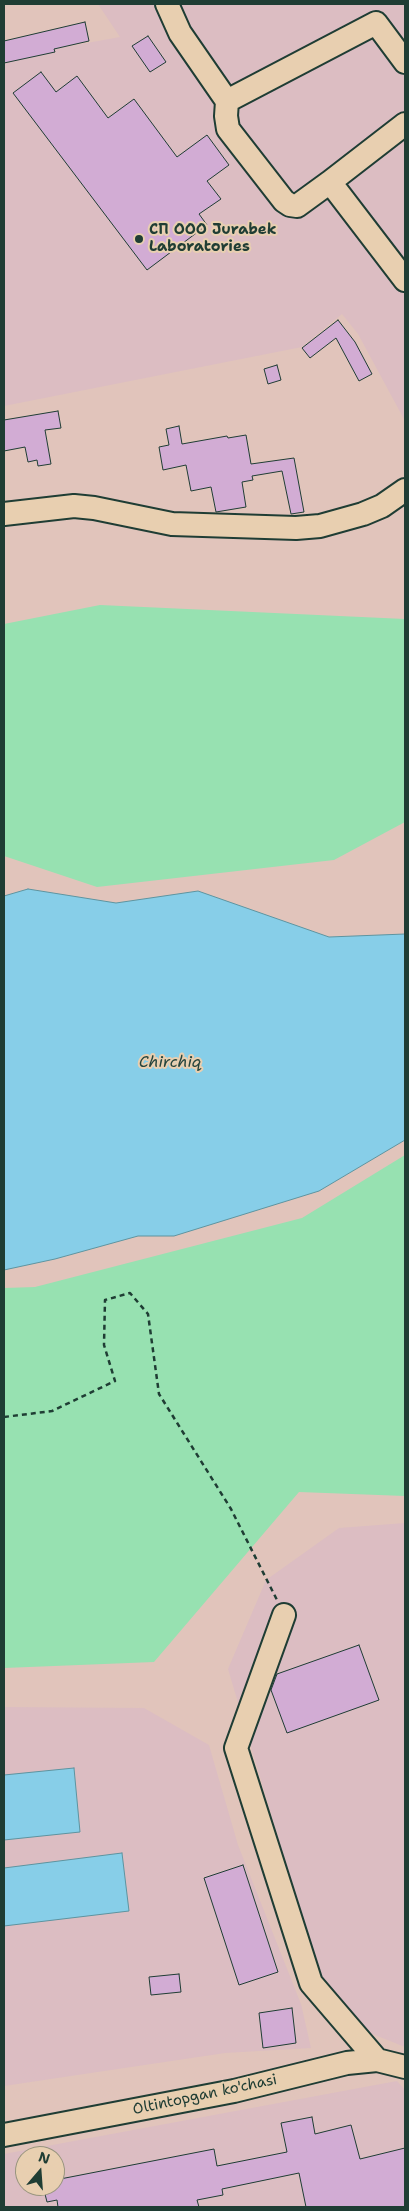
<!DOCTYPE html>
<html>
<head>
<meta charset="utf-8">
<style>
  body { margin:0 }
  #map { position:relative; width:409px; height:2211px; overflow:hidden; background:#e1c4bb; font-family:"Shantell Sans",sans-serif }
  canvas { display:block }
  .frame { position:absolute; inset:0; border:5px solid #1f3d34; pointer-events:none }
  .north { position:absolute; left:15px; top:2146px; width:50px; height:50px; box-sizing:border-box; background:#e8cfb0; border:1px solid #98957e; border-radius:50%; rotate:18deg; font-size:14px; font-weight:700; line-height:20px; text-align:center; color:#1f3d34 }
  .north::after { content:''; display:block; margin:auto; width:18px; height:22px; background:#1f3d34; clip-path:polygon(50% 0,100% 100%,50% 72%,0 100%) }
</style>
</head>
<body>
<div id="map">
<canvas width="409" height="2211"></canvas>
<div class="frame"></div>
<div class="north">N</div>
</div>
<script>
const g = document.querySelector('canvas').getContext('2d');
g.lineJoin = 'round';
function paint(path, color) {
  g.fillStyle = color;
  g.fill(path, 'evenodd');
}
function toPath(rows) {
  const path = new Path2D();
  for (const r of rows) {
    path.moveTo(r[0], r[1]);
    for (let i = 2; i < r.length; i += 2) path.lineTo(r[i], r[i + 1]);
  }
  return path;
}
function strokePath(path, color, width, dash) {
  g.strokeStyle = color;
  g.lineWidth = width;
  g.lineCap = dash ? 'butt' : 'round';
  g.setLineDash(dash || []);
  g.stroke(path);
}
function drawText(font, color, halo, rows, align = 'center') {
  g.font = font + ' "Shantell Sans",sans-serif';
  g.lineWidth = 4;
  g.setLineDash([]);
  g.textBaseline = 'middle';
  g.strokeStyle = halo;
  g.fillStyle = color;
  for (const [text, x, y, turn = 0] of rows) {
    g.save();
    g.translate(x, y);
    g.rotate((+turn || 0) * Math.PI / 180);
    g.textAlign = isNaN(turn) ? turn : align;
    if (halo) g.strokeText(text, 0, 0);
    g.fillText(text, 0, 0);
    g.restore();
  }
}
paint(toPath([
  [98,4,405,4,405,421,358,334,342,314,302,347,4,406,4,63,54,52,54,49,120,37],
  [405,1523,405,2047,360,2029,321,1982,228,1669,266,1580,339,1528],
  [4,1707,144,1708,209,1745,238,1845,301,2004,311,2048,225,2053,4,2086],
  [397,2081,405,2090,405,2207,4,2207,4,2154],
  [25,2156,55,2156,55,2186,25,2186]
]), '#dcbdc2');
paint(toPath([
  [100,605,405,619,405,822,334,860,97,887,4,856,4,624],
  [405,1155,405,1496,299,1492,154,1662,4,1668,4,1288,35,1287,302,1218]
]), '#97e1b1');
const water = toPath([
  [28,889,116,903,198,891,329,937,405,934,405,1140,319,1191,174,1236,138,1236,55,1259,4,1270,4,896,28,889],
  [74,1768,80,1832,4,1840,4,1775,74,1768],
  [122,1853,129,1911,4,1926,4,1868,122,1853]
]);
paint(water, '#87cee8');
strokePath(water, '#5d94a0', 1);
const building = toPath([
  [85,22,89,41,54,49,55,52,4,63,4,41,85,22],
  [148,36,166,62,150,72,132,46,148,36],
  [41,72,56,92,77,76,108,118,134,99,177,157,207,135,229,165,207,181,221,199,199,214,207,225,147,270,13,93,41,72],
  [338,320,355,342,372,374,359,381,336,338,310,358,302,348,338,320],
  [277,365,281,380,268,384,264,369,277,365],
  [58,411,61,428,45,430,51,464,38,466,37,460,28,462,25,447,4,451,4,420,58,411],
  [179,426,182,444,227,436,228,438,246,435,251,464,294,458,304,512,291,514,282,471,252,476,253,480,242,482,246,507,216,512,211,487,191,491,186,465,163,470,159,447,169,445,166,429,179,426],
  [359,1645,379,1700,287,1733,271,1690,277,1674,359,1645],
  [243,1865,278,1972,239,1985,204,1878,243,1865],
  [179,1974,181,1992,151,1995,149,1977,179,1974],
  [292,2008,296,2043,263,2048,259,2013,292,2008],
  [312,2117,315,2134,351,2125,360,2159,405,2148,405,2207,306,2207,299,2173,222,2189,223,2195,197,2200,199,2207,58,2207,57,2200,47,2202,43,2186,55,2186,55,2180,214,2149,217,2166,287,2152,281,2123,312,2117]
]);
paint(building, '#d2acd4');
strokePath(building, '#1f3d34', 1);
const minor = toPath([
  [167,4,180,33,227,101,376,23,405,62],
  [227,101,226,116,228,129,284,201,290,205,297,206,330,182],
  [405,124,330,182,405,280],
  [4,514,74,506,94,508,172,524,296,528,320,526,363,514,382,506,405,490],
  [284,1615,236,1748,311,1983,377,2060],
  [4,2135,234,2091,347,2063,377,2060,405,2067]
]);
strokePath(minor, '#1f3d34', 26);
strokePath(toPath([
  [4,1417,52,1411,115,1381,104,1345,105,1300,130,1293,148,1314,159,1394,231,1509,277,1600]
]), '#1f3d34', 2.5, [5, 4]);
strokePath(minor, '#e8cfb0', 22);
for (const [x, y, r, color] of [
  [139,239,5,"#1f3d34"]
]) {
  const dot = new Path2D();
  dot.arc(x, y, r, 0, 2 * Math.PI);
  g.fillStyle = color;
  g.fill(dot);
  strokePath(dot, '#e8cfb0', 2);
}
drawText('bold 15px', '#1f3d34', '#e8cfb0', [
  ["СП ООО Jurabek",149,230],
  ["Laboratories",149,247]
], 'left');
drawText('15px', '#1f3d34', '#e8cfb0', [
  ["Oltintopgan ko'chasi",205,2095,-12]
]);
drawText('italic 16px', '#24443d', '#e8cfb0', [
  ["Chirchiq",170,1063]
]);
</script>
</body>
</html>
